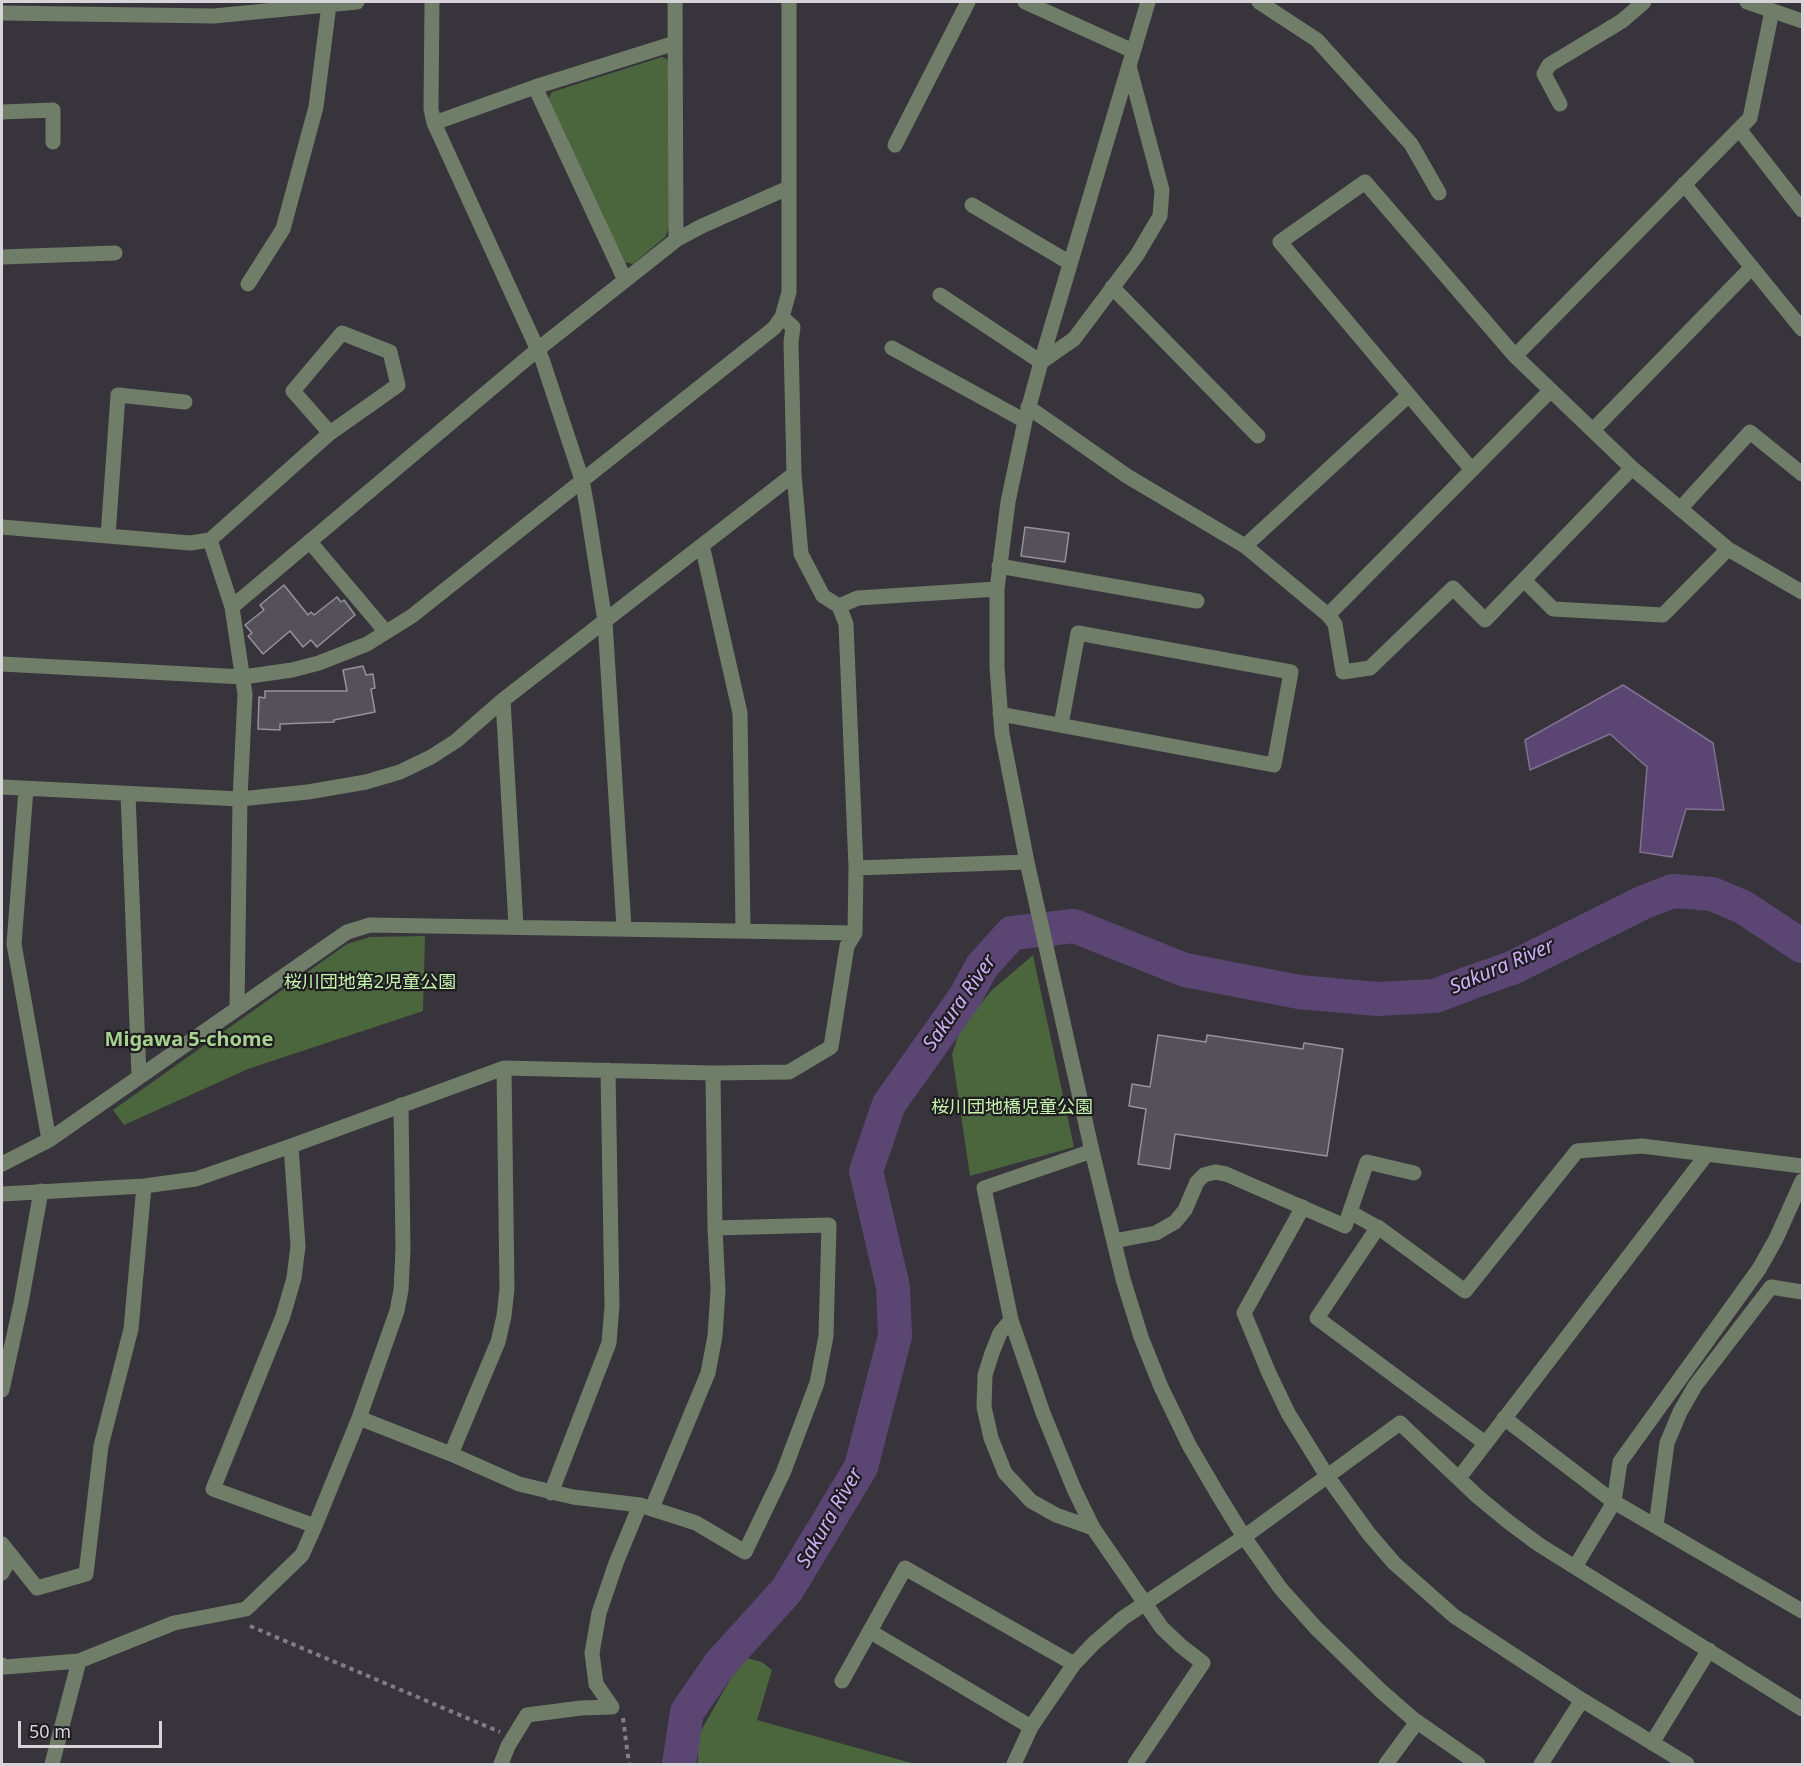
<!DOCTYPE html>
<html>
<head>
<meta charset="utf-8">
<style>
  body { margin:0 }
  #map { position:relative; width:1804px; height:1766px; overflow:hidden; background:#37343c; font-family:"Noto Sans",sans-serif }
  canvas { display:block }
  .frame { position:absolute; inset:0; border:3px solid #d6d4d9; pointer-events:none }
  .scale { position:absolute; left:18px; top:1721px; width:144px; height:27px; box-sizing:border-box; border:3px solid #d6d4d9; border-top:0; padding-left:8px; font-size:18px; line-height:21px; white-space:nowrap; color:#d6d4d9; -webkit-text-stroke:4px #1e1c20; paint-order:stroke }
</style>
</head>
<body>
<div id="map">
<canvas width="1804" height="1766"></canvas>
<div class="frame"></div>
<div class="scale">50 m</div>
</div>
<script>
const g = document.querySelector('canvas').getContext('2d');
g.lineJoin = 'round';
function paint(path, color) {
  g.fillStyle = color;
  g.fill(path, 'evenodd');
}
function toPath(rows) {
  const path = new Path2D();
  for (const r of rows) {
    path.moveTo(r[0], r[1]);
    for (let i = 2; i < r.length; i += 2) path.lineTo(r[i], r[i + 1]);
  }
  return path;
}
function strokePath(path, color, width, dash) {
  g.strokeStyle = color;
  g.lineWidth = width;
  g.lineCap = dash ? 'butt' : 'round';
  g.setLineDash(dash || []);
  g.stroke(path);
}
function drawText(font, color, halo, rows, align = 'center') {
  g.font = font + ' "Noto Sans","Noto Sans JP",sans-serif';
  g.lineWidth = 4.5;
  g.setLineDash([]);
  g.textBaseline = 'middle';
  g.strokeStyle = halo;
  g.fillStyle = color;
  for (const [text, x, y, turn = 0] of rows) {
    g.save();
    g.translate(x, y);
    g.rotate((+turn || 0) * Math.PI / 180);
    g.textAlign = isNaN(turn) ? turn : align;
    if (halo) g.strokeText(text, 0, 0);
    g.fillText(text, 0, 0);
    g.restore();
  }
}
paint(toPath([
  [662,57,670,61,670,225,665,237,633,264,624,262,547,102,552,92],
  [425,936,423,1011,248,1069,124,1125,113,1110,347,944,370,937],
  [1033,955,1074,1147,970,1176,952,1054,960,1030,991,991],
  [743,1657,762,1662,772,1670,757,1720,915,1764,698,1764,698,1736]
]), '#4b653c');
const water = toPath([
  [1623,685,1713,743,1724,810,1686,809,1672,857,1640,852,1647,767,1610,734,1530,770,1525,740,1623,685]
]);
paint(water, '#5b4673');
strokePath(water, '#807192', 1.5);
strokePath(toPath([
  [679,1764,687,1712,720,1664,787,1590,861,1467,895,1336,893,1287,866,1171,889,1104,965,997,982,966,1012,933,1074,926,1185,970,1299,992,1377,999,1435,996,1472,982,1512,968,1644,902,1673,891,1712,894,1743,907,1802,946]
]), '#5b4673', 34);
const building = toPath([
  [1025,527,1069,533,1065,562,1021,556,1025,527],
  [284,585,308,615,311,612,314,615,337,597,341,602,344,600,355,615,317,647,311,640,303,647,290,631,263,654,248,636,252,633,245,625,264,610,260,605,284,585],
  [363,666,366,675,373,674,375,688,371,689,375,712,334,720,334,722,280,724,280,730,258,729,259,697,265,698,265,691,347,691,343,670,363,666],
  [1158,1035,1206,1042,1207,1035,1303,1049,1304,1043,1343,1049,1327,1156,1175,1134,1170,1169,1138,1164,1146,1109,1129,1106,1132,1084,1150,1087,1158,1035]
]);
paint(building, '#55515a');
strokePath(building, '#96929c', 1.5);
strokePath(toPath([
  [250,1626,500,1732],
  [623,1718,629,1764]
]), '#807d84', 4, [4.5, 4.5]);
strokePath(toPath([
  [432,2,431,109,434,123,542,359,582,480,587,507,605,621,624,928],
  [675,2,676,240],
  [1025,2,1133,51],
  [1148,2,1041,362,1025,421,1008,502,997,589,997,667,1002,734,1027,862,1092,1151,1123,1279,1141,1337,1161,1387,1189,1445,1217,1493,1244,1537,1281,1589,1316,1628,1381,1691,1413,1719,1478,1764],
  [1259,2,1317,40,1411,144,1439,193],
  [1747,2,1802,21],
  [2,13,214,16,357,2],
  [535,87,625,280],
  [1560,104,1544,74,1549,65,1622,21,1644,2],
  [2,112,53,110,53,142],
  [434,123,535,87,675,43],
  [1739,129,1802,210],
  [895,145,968,2],
  [1684,184,1802,329],
  [972,205,1070,263],
  [2,257,115,253],
  [248,284,283,229,316,107,329,5],
  [1112,287,1258,436],
  [940,295,1041,362,1074,339,1137,255,1160,216,1162,190,1129,66],
  [892,348,1025,421],
  [1515,356,1750,118,1772,11],
  [1028,407,1127,476,1245,546,1328,615,1335,624,1343,672,1370,668,1453,588,1485,620,1632,468],
  [1593,430,1752,267],
  [1472,470,1280,242,1365,182,1515,356,1632,468,1728,549,1802,592],
  [1680,509,1750,432,1802,474],
  [2,527,190,543,210,540,330,433,398,385,390,352,342,333,293,391,330,433],
  [108,536,118,395,185,402],
  [210,540,232,607,245,694,240,799,237,1008],
  [310,542,386,632],
  [702,545,740,713,743,930],
  [1245,546,1409,395],
  [999,566,1197,601],
  [1524,580,1553,609,1663,615,1728,549],
  [839,606,858,598,997,589],
  [232,607,537,350,676,240,702,226,788,188],
  [1328,615,1551,390],
  [2,664,243,677,292,670,319,663,367,644,412,616,774,328,782,317,789,292,789,2],
  [503,700,516,926],
  [1000,714,1274,765,1291,672,1078,633,1061,725],
  [2,787,240,799,308,792,366,782,400,772,431,757,456,741,503,700,794,474],
  [26,789,14,944,49,1140],
  [128,794,139,1076],
  [856,868,1027,862],
  [291,1146,298,1246,294,1278,283,1316,213,1489,315,1526],
  [1092,1151,984,1188,1011,1320,1043,1413,1074,1489,1093,1528,1162,1628,1181,1646,1203,1663,1135,1764],
  [2,1164,49,1140,347,932,370,925,855,933],
  [2,1194,144,1186,196,1179,291,1146,504,1068,713,1073,789,1072,831,1047,847,946,855,933,856,868,846,624,839,606,823,596,801,554,794,474,791,342,793,327,782,317],
  [1303,1207,1244,1313,1268,1371,1288,1413,1327,1476,1369,1534,1394,1563,1454,1616,1582,1700,1687,1764],
  [1350,1212,1382,1230,1465,1291,1577,1151,1642,1146,1802,1166],
  [1378,1227,1317,1318,1485,1443],
  [1114,1241,1156,1233,1175,1222,1185,1210,1197,1182,1204,1175,1215,1172,1226,1174,1345,1226,1367,1162,1414,1173],
  [1011,1320,1000,1333,992,1353,985,1375,984,1407,991,1438,1005,1473,1031,1501,1056,1515,1093,1528],
  [2,1390,21,1303,41,1191],
  [359,1418,451,1454,519,1484,573,1497,640,1505,696,1523,745,1552,783,1473,817,1383,826,1336,829,1225,715,1228],
  [1504,1418,1614,1502,1802,1611],
  [451,1454,498,1342,504,1316,507,1289,504,1068],
  [1459,1478,1707,1154],
  [551,1493,609,1343,612,1306,608,1070],
  [652,1508,708,1373,715,1336,718,1290,715,1228,713,1073],
  [1656,1526,1667,1443,1680,1412,1695,1386,1771,1287,1802,1292],
  [2,1544,37,1588,86,1574,101,1446,131,1329,144,1186],
  [1575,1567,1614,1502,1620,1462,1759,1269,1776,1239,1802,1181],
  [2,1573,11,1556],
  [871,1632,1031,1727],
  [2,1665,5,1667,79,1661],
  [842,1681,905,1568,1074,1664],
  [1652,1743,1709,1650],
  [52,1764,79,1661,174,1623,246,1609,302,1555,315,1526,359,1418,397,1311,401,1290,403,1249,401,1105],
  [501,1764,508,1746,527,1715,581,1708,612,1707,596,1684,592,1653,599,1613,616,1563,640,1505],
  [1014,1764,1031,1727,1074,1664,1094,1643,1123,1618,1244,1537,1400,1423,1477,1496,1506,1520,1538,1544,1802,1709],
  [1386,1764,1417,1722],
  [1541,1764,1582,1700]
]), '#707d69', 15);
drawText('18px', '#c5f4ac', '#1e1c20', [
  ["桜川団地第2児童公園",370,983],
  ["桜川団地橋児童公園",1012,1108]
]);
drawText('italic 20px', '#cfaef7', '#1e1c20', [
  ["Sakura River",1502,967,-23],
  ["Sakura River",960,1003,-55],
  ["Sakura River",830,1518,-60]
]);
drawText('bold 20px', '#a7d18f', '#1e1c20', [
  ["Migawa 5-chome",189,1040]
]);
</script>
</body>
</html>
